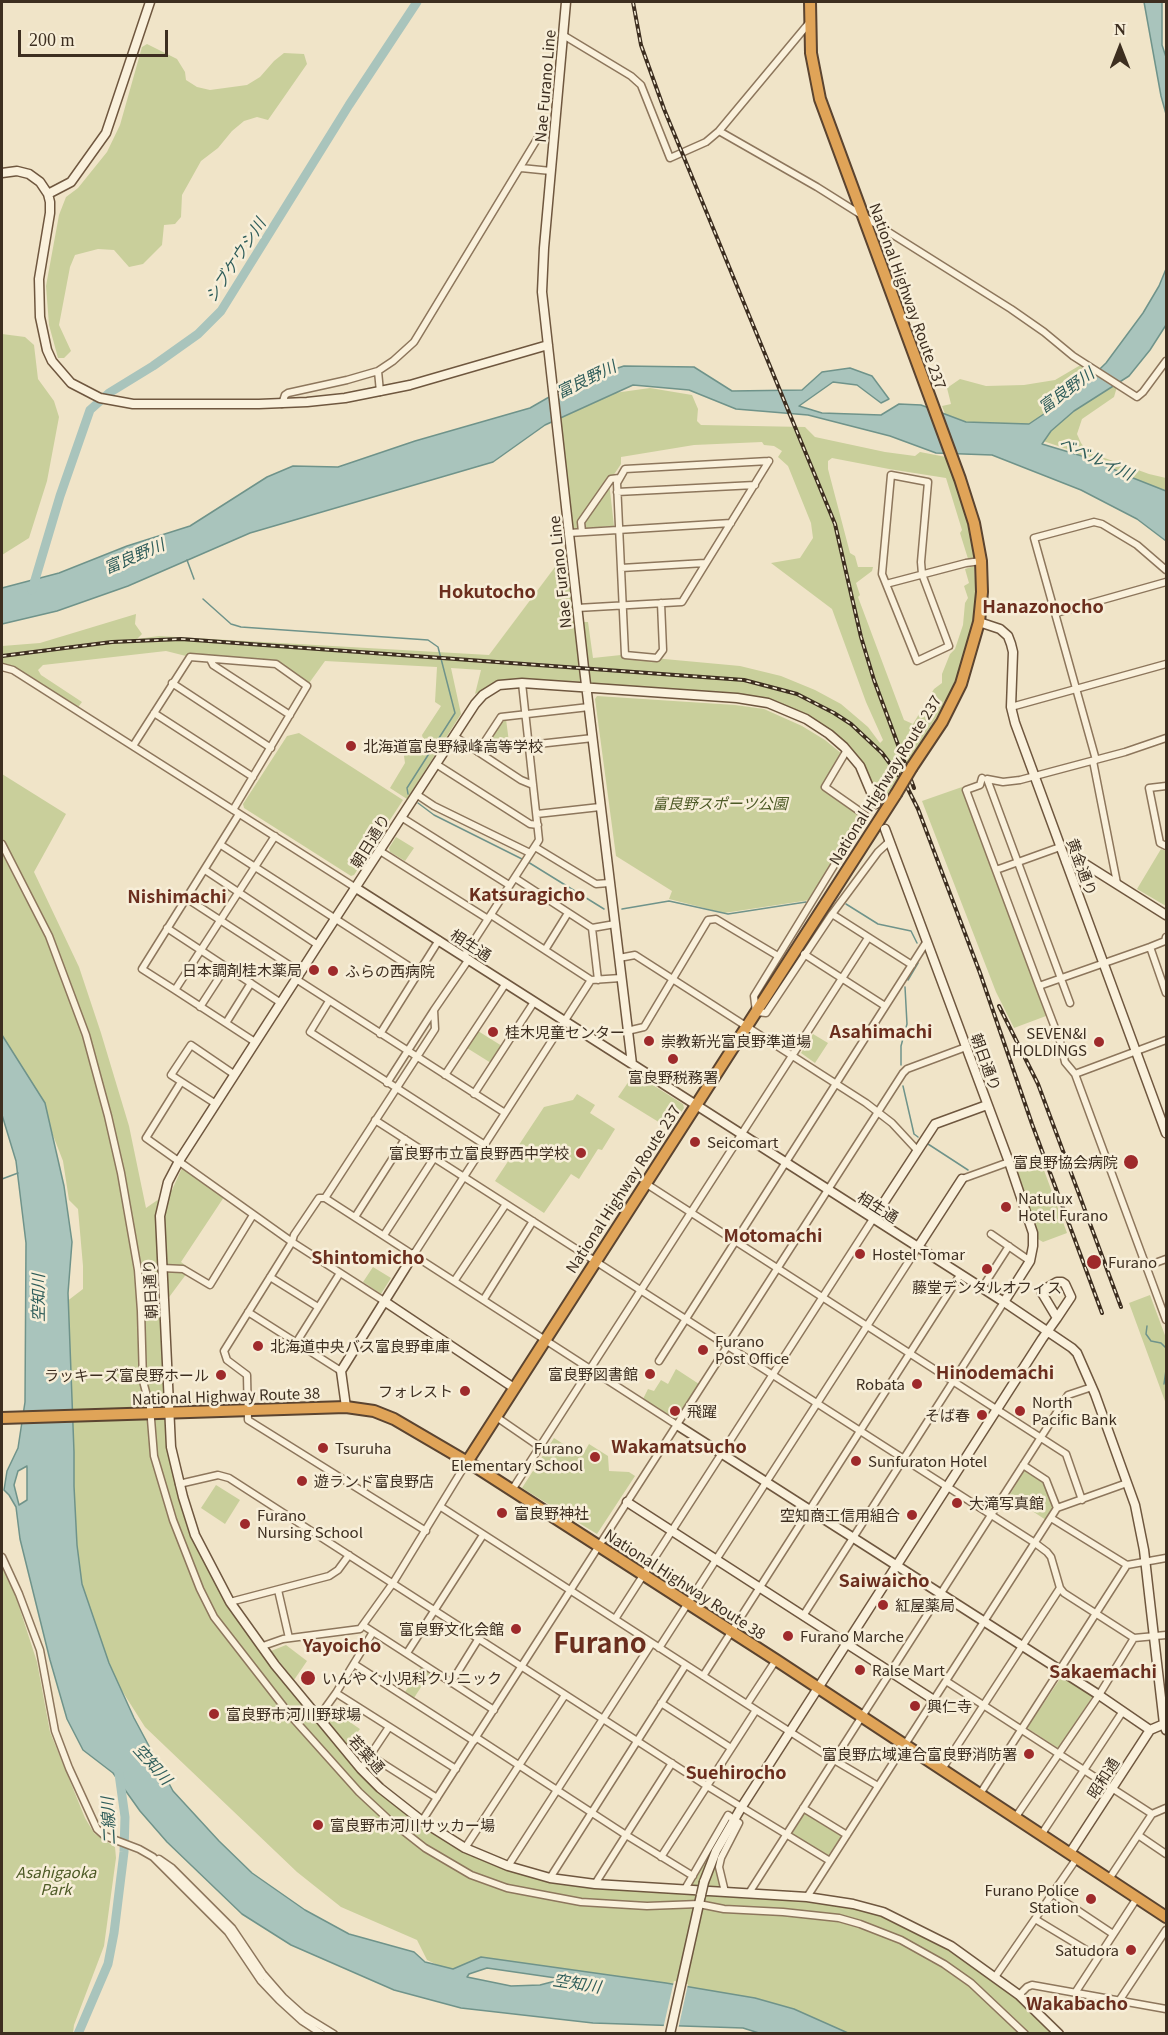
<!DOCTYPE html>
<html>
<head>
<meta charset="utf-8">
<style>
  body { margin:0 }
  #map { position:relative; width:1168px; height:2035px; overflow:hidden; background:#f0e4c8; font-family:Georgia,serif }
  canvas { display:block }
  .frame { position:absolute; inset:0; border:3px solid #3d2e20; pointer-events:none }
  .north { position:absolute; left:1090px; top:18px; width:60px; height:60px; -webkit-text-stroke:4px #f7eed8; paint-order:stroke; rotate:0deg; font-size:16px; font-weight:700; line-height:24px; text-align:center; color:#3d2e20 }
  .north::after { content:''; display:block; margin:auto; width:21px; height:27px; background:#3d2e20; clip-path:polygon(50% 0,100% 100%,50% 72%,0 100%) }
  .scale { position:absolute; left:18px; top:30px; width:150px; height:27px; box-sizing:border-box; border:3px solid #3d2e20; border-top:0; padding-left:8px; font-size:18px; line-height:21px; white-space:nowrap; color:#3d2e20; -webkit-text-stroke:4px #f7eed8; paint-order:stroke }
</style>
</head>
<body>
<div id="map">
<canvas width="1168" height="2035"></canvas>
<div class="frame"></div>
<div class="north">N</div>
<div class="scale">200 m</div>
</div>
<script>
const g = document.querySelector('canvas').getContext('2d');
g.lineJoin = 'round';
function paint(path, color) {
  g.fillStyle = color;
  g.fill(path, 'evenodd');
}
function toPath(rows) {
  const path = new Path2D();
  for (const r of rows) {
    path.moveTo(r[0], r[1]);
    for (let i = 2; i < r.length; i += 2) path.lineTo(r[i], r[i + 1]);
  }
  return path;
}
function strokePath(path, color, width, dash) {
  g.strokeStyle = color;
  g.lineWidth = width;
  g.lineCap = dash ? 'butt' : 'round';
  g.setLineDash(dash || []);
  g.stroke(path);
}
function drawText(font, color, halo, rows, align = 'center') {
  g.font = font + ' Georgia,"Noto Sans JP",serif';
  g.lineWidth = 5;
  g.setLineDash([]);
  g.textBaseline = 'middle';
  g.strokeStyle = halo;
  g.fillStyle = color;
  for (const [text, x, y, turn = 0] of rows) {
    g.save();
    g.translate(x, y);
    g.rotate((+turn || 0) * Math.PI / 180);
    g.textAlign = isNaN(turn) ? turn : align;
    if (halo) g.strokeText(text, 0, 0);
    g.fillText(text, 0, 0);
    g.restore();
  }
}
paint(toPath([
  [147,44,177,59,185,72,186,80,197,87,210,90,247,85,260,77,274,61,284,53,304,54,307,64,268,120,257,117,244,121,232,131,218,148,201,161,182,195,181,217,175,224,164,225,162,245,143,264,129,267,114,250,98,249,75,255,70,267,59,325,71,351,64,358,58,358,49,325,46,286,59,215,66,197,78,188,107,152,120,125,142,47],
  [2,334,25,337,34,345,38,379,54,401,59,417,47,481,29,538,2,555],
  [1084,363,1119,380,1114,397,1082,419,1077,434,1081,443,1088,452,1149,474,1166,478,1166,498,1070,450,1043,441,953,420,945,414,942,406,951,404,947,388,960,379,986,386,1024,385,1055,380],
  [650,388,692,395,698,409,697,421,701,425,805,427,815,437,885,452,915,456,920,452,946,457,969,527,974,560,969,562,960,533,962,530,946,478,889,469,832,458,828,461,828,469,850,553,855,556,858,567,873,567,872,571,856,583,860,595,858,597,904,720,913,724,934,689,942,683,942,674,950,654,955,649,963,625,965,603,968,598,964,586,969,583,965,569,974,566,976,597,974,623,958,683,878,809,862,765,851,747,832,730,779,702,739,695,590,686,582,622,588,622,593,658,621,655,740,666,781,676,815,690,841,704,868,727,880,743,883,740,866,702,832,609,771,563,800,558,813,538,811,523,788,466,778,457,782,451,774,446,764,445,762,442,694,445,621,457,621,464,609,482,614,526,572,529,559,413,607,394],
  [567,551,583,686,499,682,475,694,481,670,451,668,461,714,407,799,390,788,405,763,404,756,407,750,424,743,422,735,441,706,435,702,437,667,325,661,307,686,276,664,190,657,166,651,43,665,38,670,41,675,82,702,76,710,13,670,2,667,2,646,40,643,136,614,135,624,142,634,137,639,159,636,489,655],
  [597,696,735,705,764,709,802,726,825,740,842,754,821,789,859,813,859,819,810,900,724,913,669,899,672,891,616,856,595,699],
  [502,719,506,719,510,750,491,739],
  [299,733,403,800,354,875,351,876,244,808,243,804,287,736],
  [2,774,66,814,34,872,79,967,101,1033,129,1126,146,1208,172,1190,182,1168,224,1197,181,1262,190,1269,164,1304,169,1406,67,1410,66,1302,83,1289,83,1266,78,1209,69,1200,63,1161,44,1112,2,1040],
  [962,787,1046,1016,1014,1028,996,992,922,801],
  [396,837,414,848,405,861,390,852,389,848],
  [1161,849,1166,851,1166,906,1137,889],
  [478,1031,502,1046,491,1063,467,1048],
  [813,1034,828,1043,815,1063,801,1053],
  [632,1072,683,1104,684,1108,670,1129,618,1097,629,1081],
  [577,1094,595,1105,590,1113,615,1129,602,1150,598,1149,579,1179,571,1174,544,1213,495,1181,544,1107,573,1100],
  [1041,1162,1067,1233,1043,1242,1036,1238,1032,1217,1016,1172],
  [373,1267,391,1278,381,1294,363,1282],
  [1150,1295,1166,1338,1166,1404,1129,1303],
  [676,1369,699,1384,679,1417,674,1418,643,1399,648,1389,654,1391,661,1380,668,1384],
  [169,1416,188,1516,246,1627,380,1788,465,1848,533,1874,685,1889,702,1861,707,1864,676,1988,483,1961,454,1973,427,1960,417,1940,341,1907,297,1872,145,1727,105,1664,74,1564,68,1419],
  [554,1438,582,1456,589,1444,608,1456,609,1471,629,1472,635,1476,597,1534,522,1488],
  [1024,1471,1044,1482,1055,1507,1046,1520,1009,1496],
  [216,1485,240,1500,225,1524,201,1508],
  [2,1563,15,1594,37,1662,50,1732,85,1818,94,1833,115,1847,116,1858,104,1946,74,2025,73,2033,2,2033],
  [286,1645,307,1661,294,1680,271,1651],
  [421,1667,430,1673,414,1698,405,1692],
  [1062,1676,1093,1696,1058,1748,1027,1728],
  [329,1708,360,1729,348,1745,323,1717],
  [805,1812,842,1835,828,1856,792,1834],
  [715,1862,720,1862,729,1892,853,1904,933,1936,1019,1995,1059,2033,841,2033,684,1989,701,1909]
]), '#c9cf9b');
const water = toPath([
  [1144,2,1162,2,1162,45,1166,57,1166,114,1161,96,1144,2],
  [1166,269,1166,325,1150,350,1129,376,1074,411,1051,431,1042,444,1092,459,1128,476,1166,491,1166,541,1137,519,1081,490,992,455,936,453,890,436,808,415,736,409,689,390,633,385,545,425,493,462,250,533,128,586,57,611,2,624,2,588,59,573,127,546,190,526,267,477,293,466,338,467,415,441,530,408,577,381,624,366,694,367,732,391,802,390,822,372,850,368,872,376,889,399,881,403,857,385,833,382,799,406,822,413,881,415,899,404,921,405,966,422,1029,424,1075,393,1106,363,1143,313,1159,286,1166,269],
  [2,1035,45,1103,64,1186,72,1242,68,1293,74,1452,74,1486,77,1545,82,1584,109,1663,134,1718,173,1791,219,1841,252,1873,305,1910,349,1934,414,1952,425,1962,453,1969,481,1957,666,1983,755,1998,794,2009,848,2033,762,2034,743,2028,593,2023,461,2008,394,1990,291,1945,242,1914,167,1842,140,1811,113,1773,83,1750,67,1719,50,1660,20,1539,16,1507,9,1495,4,1490,7,1471,18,1448,25,1402,26,1243,16,1161,2,1115,2,1035],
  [27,1466,27,1500,19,1505,14,1485,18,1471,27,1466],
  [487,1968,563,1979,540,1985,511,1986,467,1977,469,1974,487,1968]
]);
paint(water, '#a9c4bc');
strokePath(water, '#6f938a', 1.5);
paint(toPath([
  [674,1981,688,1984,678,2030,663,2029]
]), '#f0e4c8');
strokePath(toPath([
  [187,560,194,579],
  [203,599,231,624,241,627,428,640,438,647,455,713,407,788,408,794],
  [418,803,434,815,524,860],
  [528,862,604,909],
  [846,904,878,924,911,931,917,943],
  [622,909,669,901,728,914,806,902],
  [908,980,918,963],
  [901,1065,901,1046,907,1024,905,987],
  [903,1086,914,1134,918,1137],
  [928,1144,968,1170],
  [2,1179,18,1173],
  [1147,1326,1146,1334,1151,1341,1161,1343,1166,1348],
  [1164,1384,1166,1370]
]), '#6f938a', 1.5);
strokePath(toPath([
  [32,590,60,496,90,410,109,393,153,366,198,334,221,311,349,105,417,2],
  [78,2034,108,1964,114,1933,124,1852,125,1817,119,1774]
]), '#a9c4bc', 9);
const street = toPath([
  [563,35,631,76,641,85,670,158,706,142,719,131,809,23],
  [719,131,817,187,1011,309,1044,332,1073,356,1137,397,1143,392,1166,361],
  [521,168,551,171],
  [378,371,380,392],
  [282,404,285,395,288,393,347,380,378,371,393,361,414,342,545,126],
  [891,475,928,482,921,562,922,574,949,646,917,661,882,574,891,475],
  [617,492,755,485],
  [582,532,581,522,611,479,619,478],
  [569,533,731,523],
  [621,568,705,563],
  [886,584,966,563,981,561],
  [661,603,663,650,657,658,625,655,617,483,625,469,769,461],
  [577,608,682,602,769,461],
  [1056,613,1166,582],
  [210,659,213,665,290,715],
  [2,667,13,670,356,888],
  [172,683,271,748],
  [1011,707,1166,664],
  [154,713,253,777],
  [454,736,521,780,533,785],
  [529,745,593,738],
  [133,746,190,657,276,664,307,686,233,810],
  [847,750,825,787,865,815,754,996,756,1012,766,1013,832,914,878,852,890,841],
  [478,752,501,717,589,707],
  [1096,760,1034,538,1094,522,1102,524,1137,545,1166,570],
  [1093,761,1117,883],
  [436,764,530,824,538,825],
  [982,778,980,785,966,790,1039,986],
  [1166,786,1149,788,1160,843,1166,846],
  [416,794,434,806,530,853],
  [537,814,600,807],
  [401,817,509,885],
  [2,844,49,936,86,1035,108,1116,121,1173,138,1270,141,1311,143,1381,150,1407,154,1456,173,1520,200,1589,214,1617,291,1716,359,1792,388,1819,425,1848,471,1875,507,1888,581,1902,647,1906,699,1904,724,1909,783,1912,839,1918,860,1924,901,1940,944,1964,971,1983,1025,2034],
  [221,845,418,972],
  [535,847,596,884,609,883],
  [380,851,488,919],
  [205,870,318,945],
  [996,870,1060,847],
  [515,878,592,928,615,924],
  [186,898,300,972],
  [832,914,912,965],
  [491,915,591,980,621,978],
  [167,928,281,1003],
  [592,928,598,980],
  [1166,937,1165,941,1150,947,1039,986,1060,1041,1065,1062,1075,1074,1166,1320],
  [1150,947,1166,993],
  [545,950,568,913],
  [804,954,885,1006],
  [464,956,539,840,522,683],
  [619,958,635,955,866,1103,892,1123,917,1150],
  [296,979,505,1113],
  [175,990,142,969,239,814],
  [329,1001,310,1032,485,1145],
  [1070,1003,987,779,1003,782,1020,780,1125,752,1166,738],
  [200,1007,226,967],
  [226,1023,251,983],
  [627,1031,644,1027,708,920,716,919,778,956],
  [380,1034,439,940],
  [255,1042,175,990,275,836],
  [1075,1074,1166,1040],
  [445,1075,506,983],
  [181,1082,146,1138,292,1242,384,1301],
  [387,1083,434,1010],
  [474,1094,534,1002],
  [216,1104,171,1075,191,1045,235,1075],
  [375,1120,1035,1543,1047,1552,1051,1557,1060,1588,1064,1593,1134,1638],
  [962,1179,1009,1162],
  [645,1183,1066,1454,1082,1500],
  [325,1198,677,1425],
  [355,1217,405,1139],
  [991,1234,1030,1261],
  [384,1235,434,1158],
  [414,1254,591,980],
  [1147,1266,1166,1259],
  [162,1268,183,1269,210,1285,253,1215],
  [270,1277,318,1307],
  [455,1280,506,1204],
  [982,1288,1009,1246],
  [484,1299,533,1221],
  [248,1312,341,1371],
  [296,1343,340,1273],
  [659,1361,927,941],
  [495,1416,540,1447],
  [1023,1465,1046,1480,1057,1508],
  [179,1484,218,1475,229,1478,707,1786,830,1861],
  [512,1490,868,938],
  [441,1507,756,1710],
  [1051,1518,1127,1565],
  [426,1531,248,1420,247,1375,227,1360,224,1351,292,1242,294,1235,319,1198,325,1198,435,1029,434,1010,469,959],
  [2,1557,19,1594,40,1650,55,1731,69,1768,97,1829,105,1836,139,1849,153,1857,228,1932,261,1981,279,2000,302,2021,322,2034],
  [278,1590,289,1638],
  [230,1602,329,1576,338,1570,349,1555],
  [803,1616,1004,1302],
  [615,1619,873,1219],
  [364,1626,494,1710],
  [263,1646,283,1639,360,1629,393,1583,467,1462],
  [659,1648,918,1247],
  [407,1653,483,1535],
  [354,1664,474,1741],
  [703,1676,960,1275],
  [946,1681,1152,1814],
  [451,1683,479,1638],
  [336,1693,456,1769],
  [661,1703,731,1748],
  [747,1704,776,1660],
  [318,1718,336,1693,373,1632],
  [477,1738,626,1835,672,1763],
  [371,1756,437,1798],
  [361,1769,389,1727],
  [942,1769,1060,1588],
  [980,1794,1127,1565,1166,1558],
  [803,1808,847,1835],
  [1015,1818,1099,1695,1134,1638,1166,1635],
  [422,1821,903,1073,907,1069,966,1047],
  [1041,1835,1123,1711],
  [1138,1835,1166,1854],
  [465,1848,565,1695],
  [661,1857,756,1710,834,1760,1068,1395,1092,1387],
  [159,1859,172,1868,232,1928,263,1974,283,1997,303,2015,334,2034],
  [508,1866,652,1643],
  [550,1878,685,1666],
  [1109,1879,1152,1814,1166,1808],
  [595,1884,626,1835,693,1876],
  [685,1889,728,1815,739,1823,721,1858,719,1867,725,1892],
  [749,1893,834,1760,878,1786],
  [1053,1894,1113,1934],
  [807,1897,1057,1508,1127,1483],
  [1035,1919,1098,1957],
  [995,1977,1077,1858],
  [1075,1993,1137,1898],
  [1019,1995,1027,1987,1032,1985,1166,2009],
  [1119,2001,1166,1930]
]);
const secondary = toPath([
  [150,2,106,133,71,182,48,194,50,202,50,213,39,279,40,317,47,350,52,361,71,383,100,398,133,404,259,404,307,402,345,398,410,385,548,345],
  [566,2,544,248,542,292,584,668,632,1064,1004,1302,1072,1348,1077,1353,1095,1394,1135,1505,1144,1550,1164,1724,1166,1723],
  [2,173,17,171,29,174,40,182,48,194],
  [979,622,1000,629,1008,636,1011,644,1013,652,1011,707,1015,723,1166,1133],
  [876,804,860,766,844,747,829,734,806,719,768,703,737,698,522,683,499,685,483,695,475,704,318,945,179,1161,168,1182,160,1216,171,1447,183,1497,195,1535,230,1602,275,1665,361,1769,380,1788,422,1821,465,1848,508,1866,550,1878,595,1884,807,1897,853,1904,883,1912,951,1946,1019,1995,1059,2034],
  [885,829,1009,1162,1033,1233,1033,1246,1030,1261,1004,1302],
  [1066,862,1077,859,1166,915],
  [356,888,632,1064],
  [873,1219,935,1124,987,1105],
  [918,1247,962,1179],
  [384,1301,514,1388],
  [346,1407,341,1371,414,1254],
  [677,1425,1099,1695,1150,1730],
  [627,1502,934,1700],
  [1070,1853,1150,1730,1164,1724,1166,1730],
  [704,1882,716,1851,741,1808,1042,1339,1057,1318,1071,1297,1065,1284,1062,1282,1057,1282,1043,1290,1042,1293,1057,1318],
  [670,2034,701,1895]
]);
const highway = toPath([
  [810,2,811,53,820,99,960,479,974,523,981,561,982,592,979,622,961,684,942,722,912,767],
  [2,1418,346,1407,374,1411,394,1419,476,1467,776,1660,1166,1917],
  [467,1462,896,794]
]);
strokePath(street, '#8d765c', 9);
strokePath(secondary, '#6f573f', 11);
strokePath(highway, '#5b4430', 14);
strokePath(street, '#faf1dc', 6);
strokePath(secondary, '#faf1dc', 8);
strokePath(highway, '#e0a458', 10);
const rail = toPath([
  [633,2,641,45,664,109,835,524,861,637,874,680,914,788],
  [2,656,112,642,181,639,744,680,797,694,834,713,851,724,882,753,906,785,918,809,980,973,1032,1124,1102,1313],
  [999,1006,1038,1084,1121,1307]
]);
strokePath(rail, '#3d2e20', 4);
strokePath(rail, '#f7eed8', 1.5, [4.5]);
const secondaryBridge = toPath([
  [701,1895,704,1882]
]);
const highwayBridge = toPath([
  [896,794,912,767]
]);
strokePath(secondaryBridge, '#6f573f', 11, []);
strokePath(highwayBridge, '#5b4430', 14, []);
strokePath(secondaryBridge, '#faf1dc', 8);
strokePath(highwayBridge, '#e0a458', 10);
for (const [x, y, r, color] of [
  [351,746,6,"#9e2a2b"],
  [314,970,6,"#9e2a2b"],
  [333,971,6,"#9e2a2b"],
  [493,1032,6,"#9e2a2b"],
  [649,1041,6,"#9e2a2b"],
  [1099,1042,6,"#9e2a2b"],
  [673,1059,6,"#9e2a2b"],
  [695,1142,6,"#9e2a2b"],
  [581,1153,6,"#9e2a2b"],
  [1131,1162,8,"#9e2a2b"],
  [1006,1207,6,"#9e2a2b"],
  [860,1254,6,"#9e2a2b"],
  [1094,1262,8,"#9e2a2b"],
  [987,1269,6,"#9e2a2b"],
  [258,1346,6,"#9e2a2b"],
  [703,1350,6,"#9e2a2b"],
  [650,1374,6,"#9e2a2b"],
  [221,1375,6,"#9e2a2b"],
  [917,1384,6,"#9e2a2b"],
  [465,1391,6,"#9e2a2b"],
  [675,1411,6,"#9e2a2b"],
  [1020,1411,6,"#9e2a2b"],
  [982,1415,6,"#9e2a2b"],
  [323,1448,6,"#9e2a2b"],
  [595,1457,6,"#9e2a2b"],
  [856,1461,6,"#9e2a2b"],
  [302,1481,6,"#9e2a2b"],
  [957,1503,6,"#9e2a2b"],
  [502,1513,6,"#9e2a2b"],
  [912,1515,6,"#9e2a2b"],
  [245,1524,6,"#9e2a2b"],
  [883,1605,6,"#9e2a2b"],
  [516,1629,6,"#9e2a2b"],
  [788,1636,6,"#9e2a2b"],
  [860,1670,6,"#9e2a2b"],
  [308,1678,8,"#9e2a2b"],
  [915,1706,6,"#9e2a2b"],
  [214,1714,6,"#9e2a2b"],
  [1029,1754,6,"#9e2a2b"],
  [318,1825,6,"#9e2a2b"],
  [1091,1899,6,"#9e2a2b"],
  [1131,1950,6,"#9e2a2b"]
]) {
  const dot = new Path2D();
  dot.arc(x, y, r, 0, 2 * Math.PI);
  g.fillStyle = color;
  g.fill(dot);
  strokePath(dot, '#f7eed8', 2);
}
drawText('15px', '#3d2e20', '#f7eed8', [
  ["Nae Furano Line",545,86,-85],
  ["National Highway Route 237",908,296,70],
  ["Nae Furano Line",560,572,-96],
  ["National Highway Route 237",885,780,-58],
  ["朝日通り",370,841,-58],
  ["黄金通り",1082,867,70],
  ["相生通",471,945,33],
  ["朝日通り",986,1062,70],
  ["National Highway Route 237",623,1189,-57],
  ["相生通",878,1207,32],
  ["朝日通り",150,1289,-93],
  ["National Highway Route 38",226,1396,-2],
  ["National Highway Route 38",685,1584,33],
  ["若葉通",367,1754,48],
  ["昭和通",1103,1778,-57]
]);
drawText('15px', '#3d2e20', '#f7eed8', [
  ["北海道富良野緑峰高等学校",363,746],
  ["日本調剤桂木薬局",302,970,"right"],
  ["ふらの西病院",345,971],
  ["桂木児童センター",505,1032],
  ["SEVEN&I",1087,1033,"right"],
  ["HOLDINGS",1087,1050,"right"],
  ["崇教新光富良野準道場",661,1041],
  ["富良野税務署",673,1077,"center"],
  ["Seicomart",707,1142],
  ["富良野市立富良野西中学校",569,1153,"right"],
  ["富良野協会病院",1118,1162,"right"],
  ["Natulux",1018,1198],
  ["Hotel Furano",1018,1215],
  ["Hostel Tomar",872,1254],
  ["Furano",1108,1262],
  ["藤堂デンタルオフィス",987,1287,"center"],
  ["Furano",715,1341],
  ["Post Office",715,1358],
  ["北海道中央バス富良野車庫",270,1346],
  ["富良野図書館",638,1374,"right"],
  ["ラッキーズ富良野ホール",209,1375,"right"],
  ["Robata",905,1384,"right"],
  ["フォレスト",453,1391,"right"],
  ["North",1032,1402],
  ["Pacific Bank",1032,1419],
  ["飛躍",687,1411],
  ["そば春",970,1415,"right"],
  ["Tsuruha",335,1448],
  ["Furano",583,1448,"right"],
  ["Elementary School",583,1465,"right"],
  ["Sunfuraton Hotel",868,1461],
  ["遊ランド富良野店",314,1481],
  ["大滝写真館",969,1503],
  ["富良野神社",514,1513],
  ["Furano",257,1515],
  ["Nursing School",257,1532],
  ["空知商工信用組合",900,1515,"right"],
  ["紅屋薬局",895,1605],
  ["富良野文化会館",504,1629,"right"],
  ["Furano Marche",800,1636],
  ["Ralse Mart",872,1670],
  ["いんやく小児科クリニック",322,1678],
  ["興仁寺",927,1706],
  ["富良野市河川野球場",226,1714],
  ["富良野広域連合富良野消防署",1017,1754,"right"],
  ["富良野市河川サッカー場",330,1825],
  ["Furano Police",1079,1890,"right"],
  ["Station",1079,1907,"right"],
  ["Satudora",1119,1950,"right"]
], 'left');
drawText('italic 15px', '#4d5a26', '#f7eed8', [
  ["富良野スポーツ公園",720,803],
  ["Asahigaoka",56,1872],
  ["Park",56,1889]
]);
drawText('italic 16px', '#2f5d5a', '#f7eed8', [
  ["シブケウシ川",235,260,-57],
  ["富良野川",586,379,-26],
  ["富良野川",1066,390,-36],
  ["ベベルイ川",1096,458,25],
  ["富良野川",134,556,-23],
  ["空知川",38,1298,-90],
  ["空知川",153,1764,48],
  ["二線川",108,1821,-93],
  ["空知川",577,1983,9]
]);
drawText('bold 18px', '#6b2e1e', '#f7eed8', [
  ["Hokutocho",487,591],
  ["Hanazonocho",1043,606],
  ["Katsuragicho",527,894],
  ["Nishimachi",177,896],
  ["Asahimachi",881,1031],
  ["Motomachi",773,1235],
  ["Shintomicho",368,1257],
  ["Hinodemachi",995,1372],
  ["Wakamatsucho",679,1446],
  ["Saiwaicho",884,1580],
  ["Yayoicho",342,1645],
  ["Sakaemachi",1103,1671],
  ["Suehirocho",736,1772],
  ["Wakabacho",1077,2003]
]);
drawText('bold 27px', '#6b2e1e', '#f7eed8', [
  ["Furano",600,1643]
]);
</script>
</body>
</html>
